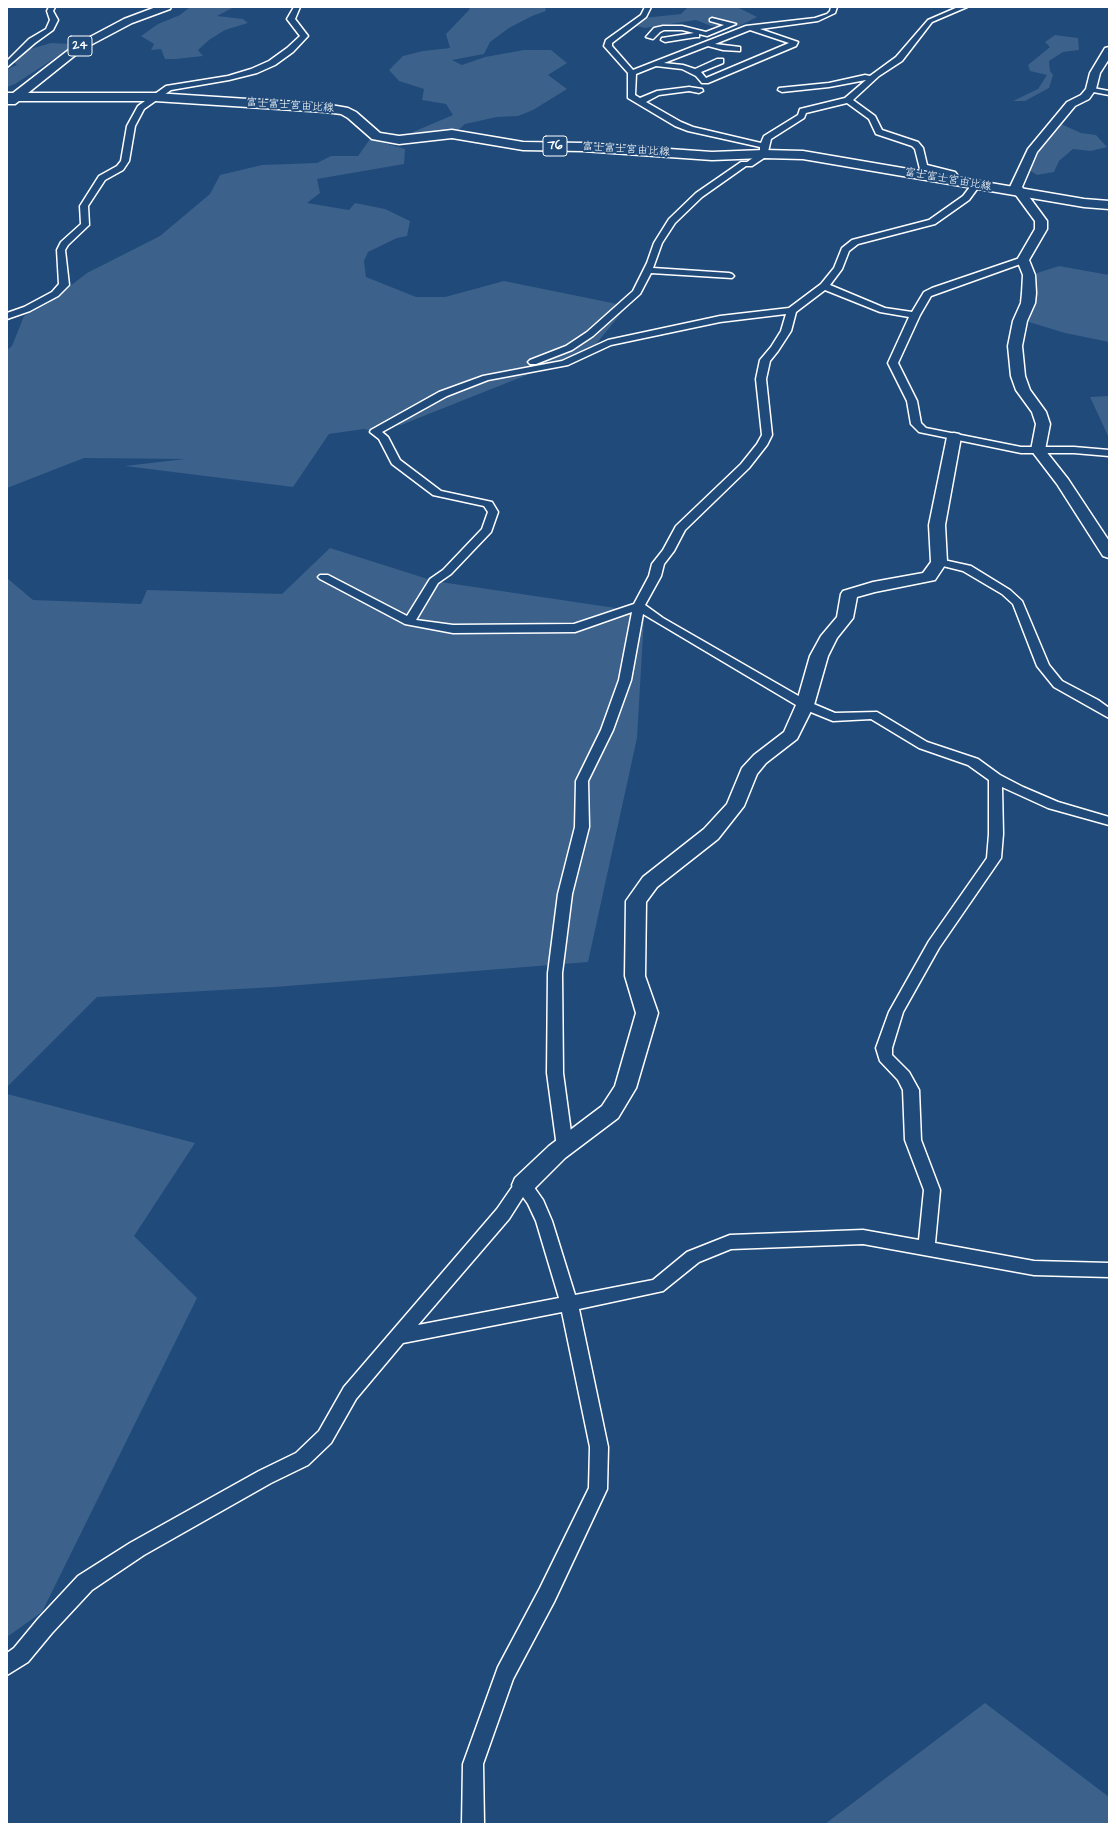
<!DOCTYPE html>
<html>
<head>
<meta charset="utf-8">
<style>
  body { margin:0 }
  #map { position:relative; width:1116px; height:1831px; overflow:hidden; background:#1f4a7a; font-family:"Architects Daughter",sans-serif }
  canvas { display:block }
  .frame { position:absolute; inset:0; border:8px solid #fff; pointer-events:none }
</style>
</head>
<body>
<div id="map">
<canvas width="1116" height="1831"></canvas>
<div class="frame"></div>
</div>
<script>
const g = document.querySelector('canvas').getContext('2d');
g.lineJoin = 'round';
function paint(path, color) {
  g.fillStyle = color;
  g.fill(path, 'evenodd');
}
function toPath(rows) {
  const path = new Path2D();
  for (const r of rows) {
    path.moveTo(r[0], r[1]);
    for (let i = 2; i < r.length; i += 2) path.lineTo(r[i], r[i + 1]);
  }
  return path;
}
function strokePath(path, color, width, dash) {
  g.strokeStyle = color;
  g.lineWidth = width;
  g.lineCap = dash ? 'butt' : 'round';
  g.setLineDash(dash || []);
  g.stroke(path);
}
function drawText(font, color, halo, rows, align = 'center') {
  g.font = font + ' "Architects Daughter","Klee One",sans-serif';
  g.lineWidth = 4;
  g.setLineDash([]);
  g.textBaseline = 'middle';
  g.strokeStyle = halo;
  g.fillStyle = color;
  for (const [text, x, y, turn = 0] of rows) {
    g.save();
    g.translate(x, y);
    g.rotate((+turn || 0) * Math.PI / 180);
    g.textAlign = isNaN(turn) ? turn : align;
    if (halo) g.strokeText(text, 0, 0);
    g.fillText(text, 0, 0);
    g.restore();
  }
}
paint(toPath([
  [190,7,234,7,217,16,243,19,248,23,225,30,209,40,198,50,203,56,176,59,165,59,161,49,151,50,154,44,141,36,158,24,180,15],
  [470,7,545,7,546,11,532,16,509,28,490,42,484,54,452,60,462,65,485,57,524,50,551,50,567,63,548,75,567,89,533,110,518,116,497,117,465,124,457,131,406,135,453,115,446,104,422,100,424,89,399,81,389,70,403,56,423,51,450,48,446,34,469,10],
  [688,7,741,7,739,8,757,17,739,26,711,26,696,20,645,28,636,26,643,18,681,14],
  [1055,35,1078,38,1079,50,1063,52,1049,61,1050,71,1053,75,1049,88,1025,101,1013,101,1038,89,1047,75,1030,71,1028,65,1050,47,1045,42],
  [51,43,73,44,66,51,15,84,7,87,7,69,17,65,11,60,27,50],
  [1061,124,1081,133,1096,135,1107,147,1091,151,1073,149,1059,161,1054,172,1037,175,1029,170,1035,156],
  [370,139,405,149,404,164,317,179,320,193,307,203,349,210,355,203,385,209,410,221,407,236,397,238,368,252,364,261,366,277,416,297,445,297,504,281,627,306,592,349,401,425,385,427,375,432,364,429,329,434,293,487,125,466,185,459,84,458,7,488,7,350,12,346,24,316,47,304,87,273,160,236,210,194,220,175,262,165,317,163,331,156,358,156],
  [1059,266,1109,275,1109,342,1065,333,1029,322,1037,273],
  [1109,396,1109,438,1090,397],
  [330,548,434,581,622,609,639,606,644,618,637,738,588,962,275,987,97,997,7,1087,7,578,33,600,141,604,147,590,282,594],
  [7,1094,195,1143,134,1236,197,1298,42,1612,7,1637],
  [985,1703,1109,1797,1109,1824,825,1824]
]), '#3c618b');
const street = toPath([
  [49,7,55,7,53,11,58,20,53,30,35,43,7,67,7,61,29,39,46,29,50,20,47,11,49,7],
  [294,7,300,7,295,19,308,36,293,52,275,65,257,73,229,80,171,90,144,109,135,126,129,161,123,170,105,180,88,206,89,225,68,245,65,250,69,285,58,296,30,311,7,319,7,313,24,307,52,292,59,284,57,250,61,242,81,224,80,206,99,176,117,166,121,161,127,126,138,106,166,86,228,76,251,69,269,61,287,48,300,36,287,19,294,7],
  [645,7,651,7,646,17,612,43,612,46,633,70,746,26,815,18,827,14,830,11,831,7,837,7,835,13,818,21,760,29,798,42,796,46,708,83,702,83,696,76,682,69,656,66,636,74,635,95,640,98,657,91,689,87,702,89,703,91,699,93,689,91,659,95,646,102,681,122,693,127,761,143,764,136,798,115,800,109,845,98,866,80,829,87,782,92,778,90,779,88,829,83,865,75,870,76,896,57,928,20,958,7,967,7,932,22,902,61,879,76,853,100,875,116,882,130,918,142,923,148,927,165,955,172,958,176,957,180,953,182,950,182,949,176,920,169,915,149,912,146,876,134,869,119,847,103,806,113,804,118,771,139,767,156,752,166,746,166,702,197,675,223,662,243,653,268,729,273,732,274,734,276,732,278,651,273,640,294,593,336,572,350,536,364,530,364,528,362,530,360,566,346,587,332,633,291,647,263,654,243,669,219,696,193,741,162,747,162,760,153,760,147,688,131,675,126,628,98,628,73,604,46,606,40,641,15,645,7],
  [750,30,789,43,706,78,701,72,723,63,723,59,717,59,695,69,683,65,664,63,708,46,723,50,740,51,740,47,715,44,750,30],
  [712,18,736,24,707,36,699,34,699,37,696,37,665,42,661,40,662,38,694,33,682,30,664,30,660,32,653,39,646,37,654,28,663,26,682,26,706,32,724,25,710,21,710,19,712,18],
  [1088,87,1109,91,1109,95,1088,91,1088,87],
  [973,183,979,183,980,185,969,200,935,224,858,244,849,251,842,269,830,285,885,308,912,312,924,292,932,288,1020,258,1026,258,1027,260,1026,262,931,296,920,315,898,363,917,401,921,423,926,428,1021,447,1074,447,1109,450,1109,456,1074,453,1021,453,919,432,911,424,907,401,888,363,909,317,880,312,825,290,796,312,791,331,778,351,770,361,766,379,772,435,767,445,749,468,685,530,674,551,664,564,661,576,645,605,663,618,809,702,835,713,877,712,927,742,978,759,1000,775,1023,787,1058,802,1109,817,1109,825,1048,808,1002,787,1003,834,1001,858,939,948,903,1012,892,1048,892,1055,909,1072,919,1090,921,1140,940,1190,935,1243,1034,1261,1109,1263,1109,1277,1034,1275,863,1244,731,1249,699,1262,663,1291,579,1309,608,1447,607,1489,554,1602,513,1679,483,1764,484,1824,462,1824,463,1764,498,1667,540,1588,589,1488,590,1447,562,1312,403,1343,356,1399,331,1443,308,1465,271,1483,144,1555,92,1590,52,1633,28,1662,7,1675,7,1653,14,1648,38,1619,78,1576,130,1543,259,1471,296,1453,319,1431,344,1387,497,1209,517,1180,523,1178,529,1180,543,1200,552,1221,575,1295,653,1280,687,1252,730,1235,863,1230,919,1240,924,1190,905,1140,903,1090,898,1080,880,1061,876,1048,889,1012,929,941,987,858,989,834,989,780,968,765,919,748,871,719,833,721,801,708,643,614,631,680,613,730,588,781,589,827,572,894,562,973,563,1073,573,1147,571,1151,565,1153,559,1151,557,1147,547,1073,548,973,558,894,575,827,576,781,601,730,619,680,632,612,575,632,453,633,405,624,320,579,318,577,320,575,328,575,407,616,430,579,443,570,482,529,488,512,484,506,433,495,392,464,379,439,370,432,371,430,439,392,483,376,562,361,608,340,720,316,789,308,821,284,834,268,842,248,852,240,929,220,963,196,973,183],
  [786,314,781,331,771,347,760,360,756,379,762,435,757,444,741,464,676,526,663,550,652,564,649,576,634,604,574,624,453,625,416,620,438,583,451,574,491,532,498,512,492,502,441,491,400,460,388,437,382,432,447,396,488,380,568,365,611,345,720,322,786,314],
  [523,1197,528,1204,536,1221,559,1298,418,1325,509,1219,523,1197],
  [939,559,971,566,1010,590,1022,601,1049,665,1062,681,1098,700,1109,708,1109,718,1054,687,1037,666,1013,604,1002,594,963,571,935,564,933,562,935,560,939,559]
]);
const secondary = toPath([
  [1109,47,1109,59,1100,73,1096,89,1089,99,1075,106,1037,152,1022,187,1047,221,1047,229,1029,260,1035,275,1036,293,1035,303,1027,321,1022,346,1025,376,1030,390,1046,412,1050,424,1045,450,1068,479,1109,541,1109,558,1103,556,1057,484,1031,450,1036,424,1032,412,1016,390,1011,376,1008,346,1013,321,1021,303,1022,293,1023,275,1017,260,1035,229,1035,221,1010,187,1028,149,1067,102,1081,95,1086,89,1090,73,1105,48,1109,47],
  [954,433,959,434,961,437,945,525,947,562,935,580,875,592,857,597,853,618,837,638,828,656,814,705,797,739,766,763,757,774,744,806,718,839,657,887,646,902,645,976,658,1013,636,1088,618,1118,565,1158,531,1192,523,1194,515,1192,512,1185,515,1178,549,1146,602,1106,615,1086,636,1013,625,976,626,901,643,877,704,829,727,804,742,768,754,755,784,732,796,705,810,656,821,636,837,617,841,594,843,591,873,582,923,573,931,562,929,525,947,437,949,434,954,433]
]);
const primary = toPath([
  [156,7,171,7,170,9,132,23,83,49,28,93,155,93,325,104,348,108,356,112,380,133,399,136,452,130,523,142,583,143,712,152,764,150,803,151,1084,199,1109,201,1109,209,1084,207,803,159,764,158,712,160,583,151,523,150,452,138,399,144,372,139,348,118,341,114,325,112,155,101,19,101,15,104,7,104,7,93,13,93,75,45,124,19,156,7]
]);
strokePath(street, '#fff', 3);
strokePath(secondary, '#fff', 3);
strokePath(primary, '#fff', 3);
paint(street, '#1f4a7a');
paint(secondary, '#1f4a7a');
paint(primary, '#1f4a7a');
drawText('11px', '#fff', '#1f4a7a', [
  ["富士富士宮由比線",290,106,4],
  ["富士富士宮由比線",626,150,4],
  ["富士富士宮由比線",948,180,10]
]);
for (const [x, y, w] of [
  [80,46,24],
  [555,146,24]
]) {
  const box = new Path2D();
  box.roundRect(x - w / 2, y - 10, w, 20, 3);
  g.fillStyle = '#1f4a7a';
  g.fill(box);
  strokePath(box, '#fff', 1);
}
drawText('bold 12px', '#fff', null, [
  ["24",80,46],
  ["76",555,146]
]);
</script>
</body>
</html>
